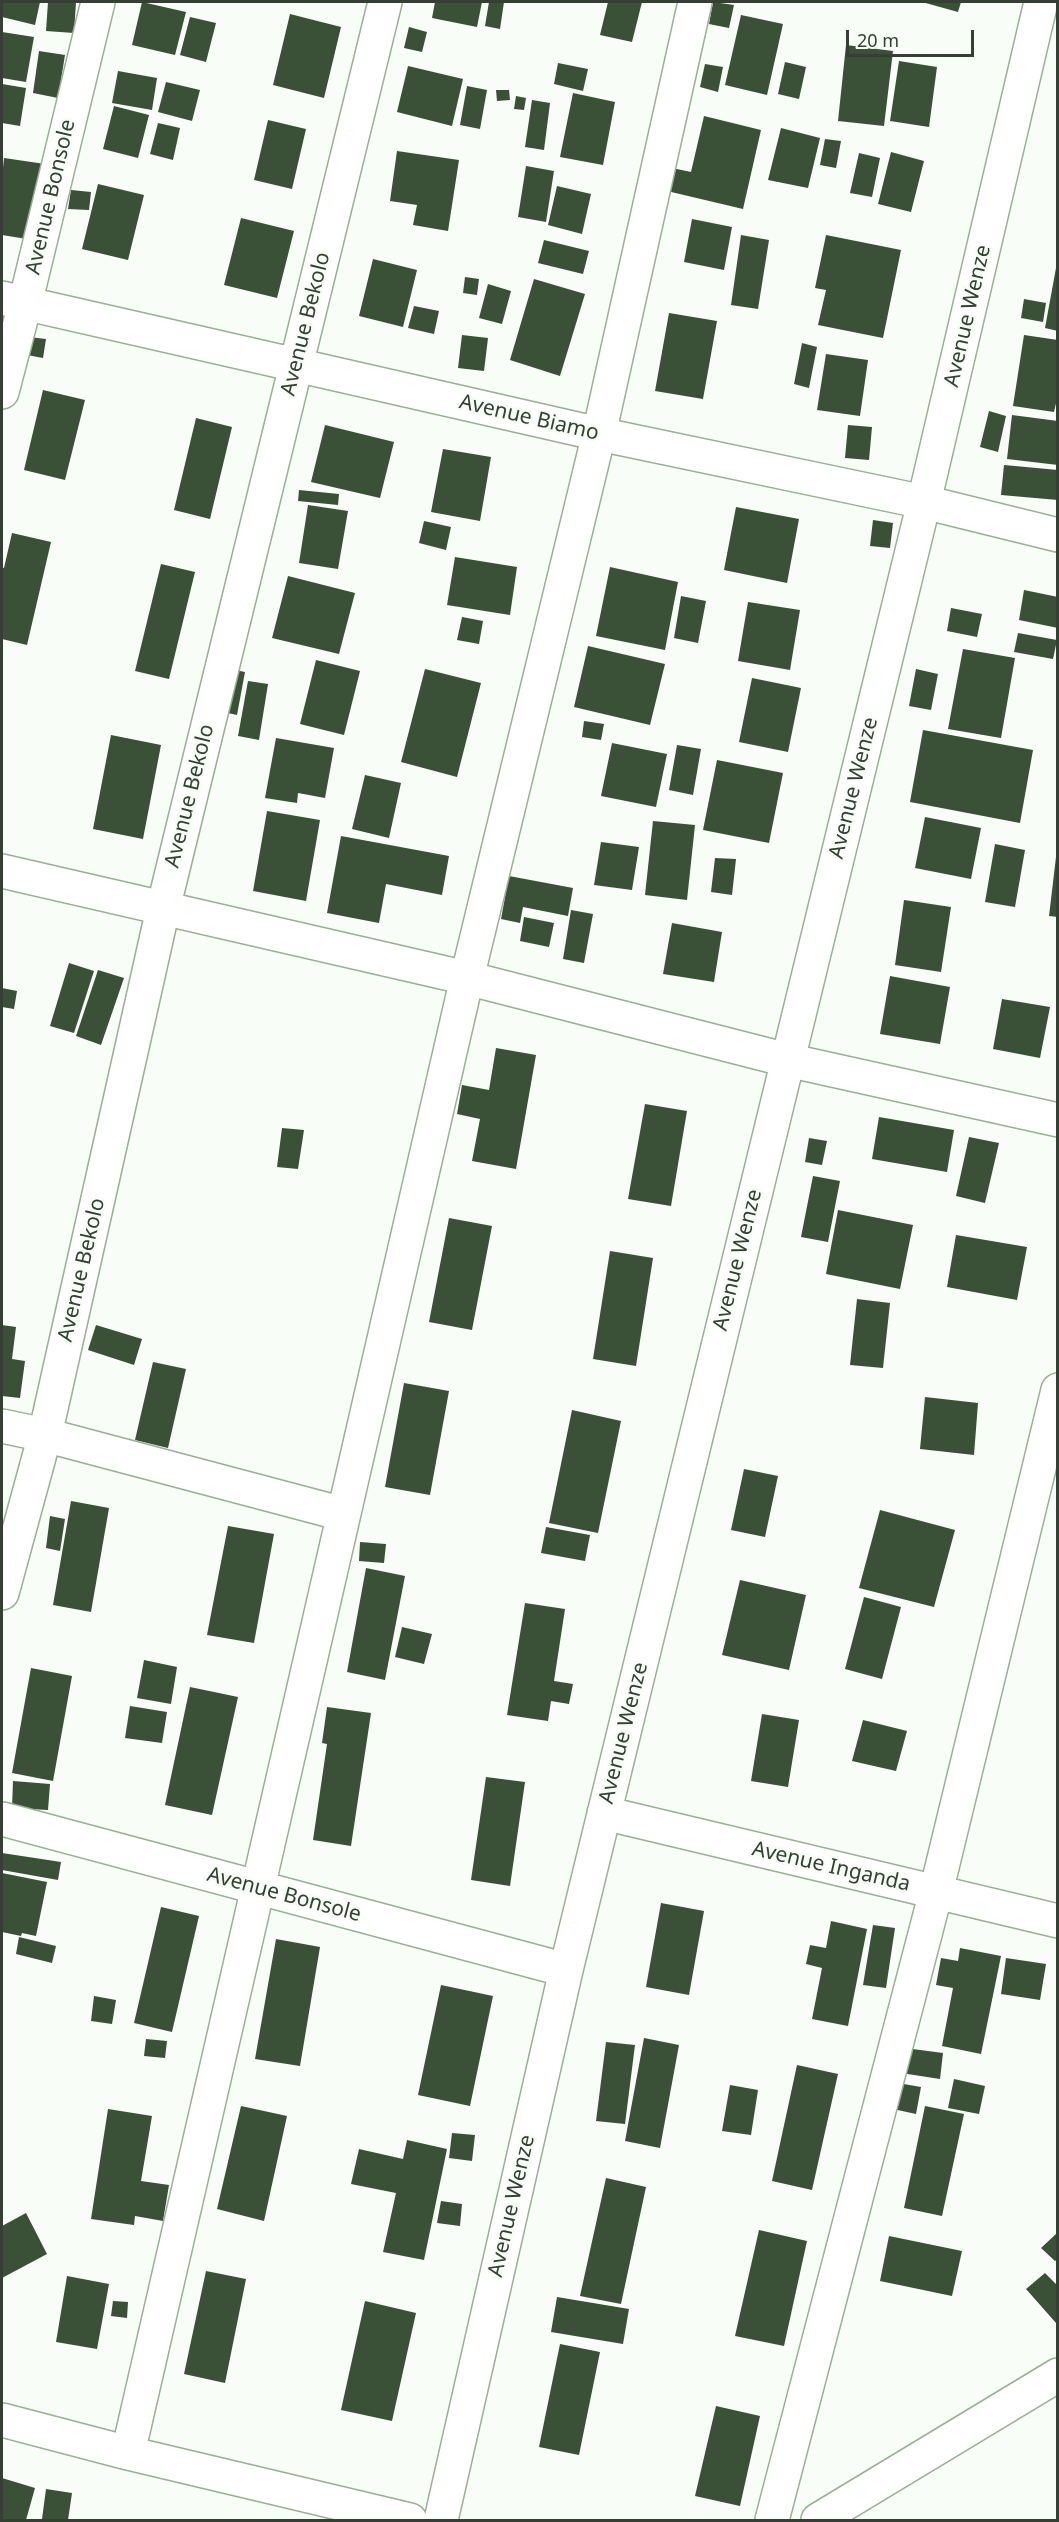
<!DOCTYPE html>
<html>
<head>
<meta charset="utf-8">
<style>
  body { margin:0 }
  #map { position:relative; width:1059px; height:2522px; overflow:hidden; background:#f8fdf7; font-family:"Noto Sans",sans-serif }
  canvas { display:block }
  .frame { position:absolute; inset:0; border:3px solid #353f33; pointer-events:none }
  .scale { position:absolute; left:846px; top:30px; width:128px; height:27px; box-sizing:border-box; border:3px solid #353f33; border-top:0; padding-left:8px; font-size:18px; line-height:21px; white-space:nowrap; color:#353f33; -webkit-text-stroke:4px #f8fdf7; paint-order:stroke }
</style>
</head>
<body>
<div id="map">
<canvas width="1059" height="2522"></canvas>
<div class="frame"></div>
<div class="scale">20 m</div>
</div>
<script>
const g = document.querySelector('canvas').getContext('2d');
g.lineJoin = 'round';
function paint(path, color) {
  g.fillStyle = color;
  g.fill(path, 'evenodd');
}
function toPath(rows) {
  const path = new Path2D();
  for (const r of rows) {
    path.moveTo(r[0], r[1]);
    for (let i = 2; i < r.length; i += 2) path.lineTo(r[i], r[i + 1]);
  }
  return path;
}
function strokePath(path, color, width, dash) {
  g.strokeStyle = color;
  g.lineWidth = width;
  g.lineCap = dash ? 'butt' : 'round';
  g.setLineDash(dash || []);
  g.stroke(path);
}
function drawText(font, color, halo, rows, align = 'center') {
  g.font = font + ' "Noto Sans",sans-serif';
  g.lineWidth = 6;
  g.setLineDash([]);
  g.textBaseline = 'middle';
  g.strokeStyle = halo;
  g.fillStyle = color;
  for (const [text, x, y, turn = 0] of rows) {
    g.save();
    g.translate(x, y);
    g.rotate((+turn || 0) * Math.PI / 180);
    g.textAlign = isNaN(turn) ? turn : align;
    if (halo) g.strokeText(text, 0, 0);
    g.fillText(text, 0, 0);
    g.restore();
  }
}
paint(toPath([
  [2,2,40,2,35,25,2,17],
  [48,2,76,2,74,33,46,31],
  [142,2,186,12,175,55,132,45],
  [435,2,482,2,477,27,432,18],
  [489,2,504,2,500,29,485,26],
  [608,2,642,2,632,42,600,35],
  [713,2,734,5,729,28,709,24],
  [922,2,961,2,958,12],
  [290,14,341,27,324,98,273,85],
  [741,15,783,24,767,95,725,85],
  [190,17,216,23,206,62,180,55],
  [409,27,427,32,422,52,404,48],
  [2,32,34,37,26,82,2,78],
  [846,45,893,51,884,126,838,121],
  [39,51,65,55,58,98,33,93],
  [899,61,937,67,929,127,890,121],
  [785,62,806,67,799,99,778,94],
  [558,63,588,69,583,91,554,84],
  [705,64,723,67,718,92,700,87],
  [408,66,463,79,452,126,397,112],
  [118,71,157,78,152,110,112,103],
  [166,82,200,90,192,121,158,112],
  [2,84,26,88,20,126,2,123],
  [467,86,487,90,480,129,460,125],
  [496,90,509,90,510,100,497,101],
  [573,93,615,102,603,165,560,157],
  [516,96,526,98,524,110,514,109],
  [532,100,550,103,544,150,525,147],
  [114,106,149,115,138,158,103,149],
  [704,116,761,130,743,209,667,191,672,168,691,172],
  [268,120,306,129,292,189,254,180],
  [158,123,180,128,173,160,150,154],
  [781,128,820,138,808,188,768,180],
  [825,139,841,141,836,168,820,165],
  [397,151,459,160,448,231,413,225,417,205,390,201],
  [891,152,924,161,911,212,878,204],
  [859,153,880,158,872,197,850,193],
  [4,158,45,164,33,240,2,235,2,177],
  [526,166,554,171,546,222,518,217],
  [98,184,144,195,128,260,82,249],
  [557,186,591,194,582,234,548,225],
  [71,190,91,192,89,210,68,209],
  [241,218,294,231,277,298,224,285],
  [692,219,732,227,724,270,684,262],
  [741,235,769,240,758,309,731,305],
  [826,235,901,250,883,338,818,325,826,290,815,288],
  [544,240,589,251,583,274,538,263],
  [373,259,417,270,403,327,359,316],
  [1056,268,1058,268,1058,331,1045,328],
  [465,277,479,279,477,295,463,293],
  [534,279,585,294,560,376,510,360],
  [488,284,511,291,502,324,479,318],
  [1024,299,1046,303,1043,322,1021,318],
  [414,306,439,311,434,334,408,328],
  [669,313,717,321,703,399,655,391],
  [462,335,488,338,484,371,458,368],
  [1024,335,1058,340,1058,395,1054,412,1013,406],
  [29,337,46,339,43,358,27,355],
  [802,343,817,347,809,388,794,384],
  [826,354,868,360,860,416,817,410],
  [43,390,85,400,65,480,24,470],
  [989,411,1006,416,998,452,980,447],
  [1012,415,1058,421,1058,465,1007,459],
  [196,418,232,427,210,519,174,510],
  [325,425,394,442,380,498,311,482],
  [848,425,872,427,869,460,845,458],
  [443,449,491,457,480,521,431,512],
  [1004,465,1058,470,1058,500,1001,495],
  [299,490,339,494,338,505,298,501],
  [308,505,348,511,338,569,299,563],
  [736,507,799,519,787,583,724,570],
  [873,520,893,523,890,548,870,546],
  [424,521,451,527,446,550,419,543],
  [12,533,51,542,27,645,2,639,2,567,4,568],
  [455,557,517,567,510,615,447,605],
  [161,564,195,572,169,679,135,671],
  [610,567,678,582,665,650,596,636],
  [288,576,355,593,339,654,272,638],
  [1024,590,1058,597,1058,628,1019,620],
  [681,596,706,601,698,643,674,638],
  [748,602,800,610,790,670,738,661],
  [951,608,982,614,977,637,947,631],
  [462,617,483,621,479,644,457,640],
  [1018,633,1057,640,1053,659,1014,652],
  [588,646,665,664,650,725,574,707],
  [963,649,1015,658,1001,738,948,729],
  [316,660,360,671,344,735,300,724],
  [230,669,245,672,237,715,223,712],
  [425,669,481,683,457,777,401,762],
  [916,669,938,674,931,710,909,706],
  [752,678,801,688,788,752,739,742],
  [248,681,268,684,259,740,238,736],
  [584,721,604,724,601,740,582,737],
  [923,730,1033,750,1020,823,910,802],
  [111,735,161,745,143,839,93,829],
  [276,738,334,748,325,798,298,793,297,803,265,798],
  [612,743,667,754,656,807,601,796],
  [677,745,701,749,693,795,669,790],
  [717,760,783,773,769,843,703,830],
  [365,775,401,783,389,838,352,829],
  [267,811,320,820,306,901,253,891],
  [925,817,981,828,971,879,915,868],
  [653,821,695,825,687,900,645,895],
  [341,836,449,856,442,895,386,884,379,923,327,913],
  [601,842,639,847,632,890,594,885],
  [995,844,1025,850,1015,907,985,902],
  [1056,857,1058,857,1058,917,1049,916],
  [715,858,736,859,732,895,711,892],
  [509,876,573,888,568,916,523,907,520,923,501,919],
  [904,900,951,907,941,972,895,965],
  [571,910,593,914,584,963,563,959],
  [524,917,554,923,549,947,520,941],
  [672,923,722,932,714,982,663,974],
  [69,963,94,971,74,1033,50,1026],
  [98,970,124,978,101,1045,76,1036],
  [890,976,950,987,940,1044,880,1034],
  [2,988,17,991,14,1009,2,1007],
  [1002,999,1050,1007,1040,1058,993,1049],
  [496,1048,536,1055,516,1169,472,1161,480,1119,457,1114,462,1085,489,1090],
  [645,1104,687,1111,671,1206,628,1199],
  [879,1117,954,1130,947,1172,872,1159],
  [282,1128,304,1130,298,1169,277,1167],
  [969,1137,999,1143,985,1203,956,1196],
  [809,1138,827,1141,822,1165,805,1162],
  [813,1176,840,1181,828,1242,801,1237],
  [838,1210,913,1225,900,1289,826,1274],
  [449,1218,492,1226,472,1330,429,1322],
  [956,1235,1027,1247,1017,1300,947,1287],
  [610,1251,653,1258,636,1366,593,1359],
  [857,1299,890,1303,883,1368,850,1365],
  [2,1325,16,1327,12,1359,25,1361,20,1398,2,1396],
  [96,1325,142,1339,134,1365,88,1350],
  [153,1362,186,1369,168,1448,135,1440],
  [404,1383,449,1391,430,1495,385,1487],
  [925,1397,978,1403,974,1455,920,1449],
  [572,1410,621,1421,598,1533,549,1523],
  [744,1469,778,1476,765,1537,731,1530],
  [71,1501,109,1508,91,1612,53,1605],
  [880,1510,955,1530,934,1607,859,1588],
  [50,1516,65,1519,60,1551,46,1548],
  [228,1526,274,1534,254,1643,207,1635],
  [546,1527,590,1535,585,1561,541,1553],
  [360,1542,386,1544,384,1563,359,1561],
  [366,1568,405,1576,385,1680,347,1672],
  [740,1580,806,1595,789,1670,722,1655],
  [864,1597,901,1607,882,1679,845,1669],
  [525,1603,565,1609,554,1681,573,1684,569,1704,551,1701,548,1721,507,1715],
  [402,1627,432,1634,424,1664,395,1657],
  [144,1660,177,1667,171,1704,137,1698],
  [31,1668,72,1676,53,1781,12,1773],
  [190,1687,238,1697,212,1815,165,1805],
  [130,1706,167,1712,162,1743,125,1738],
  [327,1707,371,1713,351,1846,313,1840,327,1744,322,1743],
  [762,1714,799,1720,788,1787,751,1781],
  [863,1720,907,1731,896,1771,852,1761],
  [486,1777,525,1782,510,1886,471,1880],
  [13,1781,50,1784,48,1810,12,1808],
  [2,1853,61,1862,58,1880,2,1870],
  [2,1873,47,1882,36,1936,22,1933,21,1936,2,1932],
  [661,1903,704,1911,689,1995,646,1987],
  [161,1907,199,1916,172,2032,134,2023],
  [831,1921,867,1929,848,2026,812,2019,822,1968,806,1964,810,1945,826,1948],
  [873,1925,895,1928,886,1988,863,1985],
  [19,1937,56,1946,52,1963,16,1954],
  [276,1939,320,1947,300,2066,255,2059],
  [960,1948,1001,1956,981,2054,942,2046,953,1988,936,1985,941,1958,958,1961],
  [1006,1958,1046,1964,1040,2000,1001,1994],
  [441,1985,493,1996,470,2106,418,2095],
  [94,1996,116,2000,112,2024,91,2021],
  [644,2038,679,2045,660,2148,625,2141],
  [146,2039,167,2041,165,2058,144,2056],
  [606,2042,635,2045,625,2124,596,2121],
  [905,2048,943,2053,940,2079,901,2073],
  [797,2065,838,2074,812,2190,772,2181],
  [954,2079,985,2086,979,2114,948,2108],
  [898,2083,921,2087,916,2114,893,2109],
  [730,2085,758,2090,751,2135,722,2131],
  [241,2106,287,2116,264,2221,217,2209],
  [925,2106,964,2114,942,2216,904,2208],
  [108,2109,152,2116,141,2181,169,2185,163,2221,135,2216,134,2225,91,2219],
  [452,2133,475,2135,472,2161,449,2158],
  [407,2140,447,2149,424,2260,383,2252,396,2193,351,2184,359,2149,403,2159],
  [606,2178,646,2187,621,2304,580,2296],
  [441,2201,462,2204,460,2226,437,2223],
  [26,2213,47,2254,2,2278,2,2226],
  [759,2230,807,2241,784,2346,735,2336],
  [1056,2234,1058,2259,1055,2261,1041,2248],
  [889,2236,962,2251,952,2296,880,2281],
  [206,2271,246,2279,225,2383,184,2374],
  [1045,2273,1058,2286,1056,2323,1026,2289],
  [67,2276,109,2284,97,2349,56,2342],
  [557,2297,629,2309,623,2344,551,2332],
  [113,2301,128,2302,127,2318,111,2316],
  [365,2301,416,2313,392,2421,341,2410],
  [560,2344,600,2352,579,2455,539,2447],
  [716,2406,760,2416,740,2506,695,2496],
  [2,2478,35,2488,26,2520,2,2520],
  [46,2489,72,2493,68,2520,42,2519]
]), '#3a5037');
const minor = toPath([
  [2,298,599,434,924,502,1058,535],
  [2,392,25,304,98,2],
  [2,871,467,978,787,1060,1058,1120],
  [2,1426,45,1435,343,1514],
  [2,1593,45,1435,163,909,385,2],
  [604,1813,1058,1921],
  [2,1819,566,1970],
  [2,2420,128,2453,410,2520],
  [128,2453,467,978,599,434,695,2],
  [441,2520,566,1970,924,502,1041,2],
  [772,2520,936,1892,1058,1390],
  [818,2520,1058,2375]
]);
strokePath(minor, '#98b093', 36);
strokePath(minor, '#fff', 33);
drawText('21px', '#353f33', '#f8fdf7', [
  ["Avenue Bonsole",51,197,-77],
  ["Avenue Wenze",968,316,-77],
  ["Avenue Bekolo",306,324,-76],
  ["Avenue Biamo",529,418,13],
  ["Avenue Wenze",854,788,-76],
  ["Avenue Bekolo",190,796,-76],
  ["Avenue Wenze",738,1260,-76],
  ["Avenue Bekolo",82,1270,-77],
  ["Avenue Wenze",624,1733,-76],
  ["Avenue Inganda",831,1867,13],
  ["Avenue Bonsole",284,1895,15],
  ["Avenue Wenze",512,2206,-77]
]);
</script>
</body>
</html>
